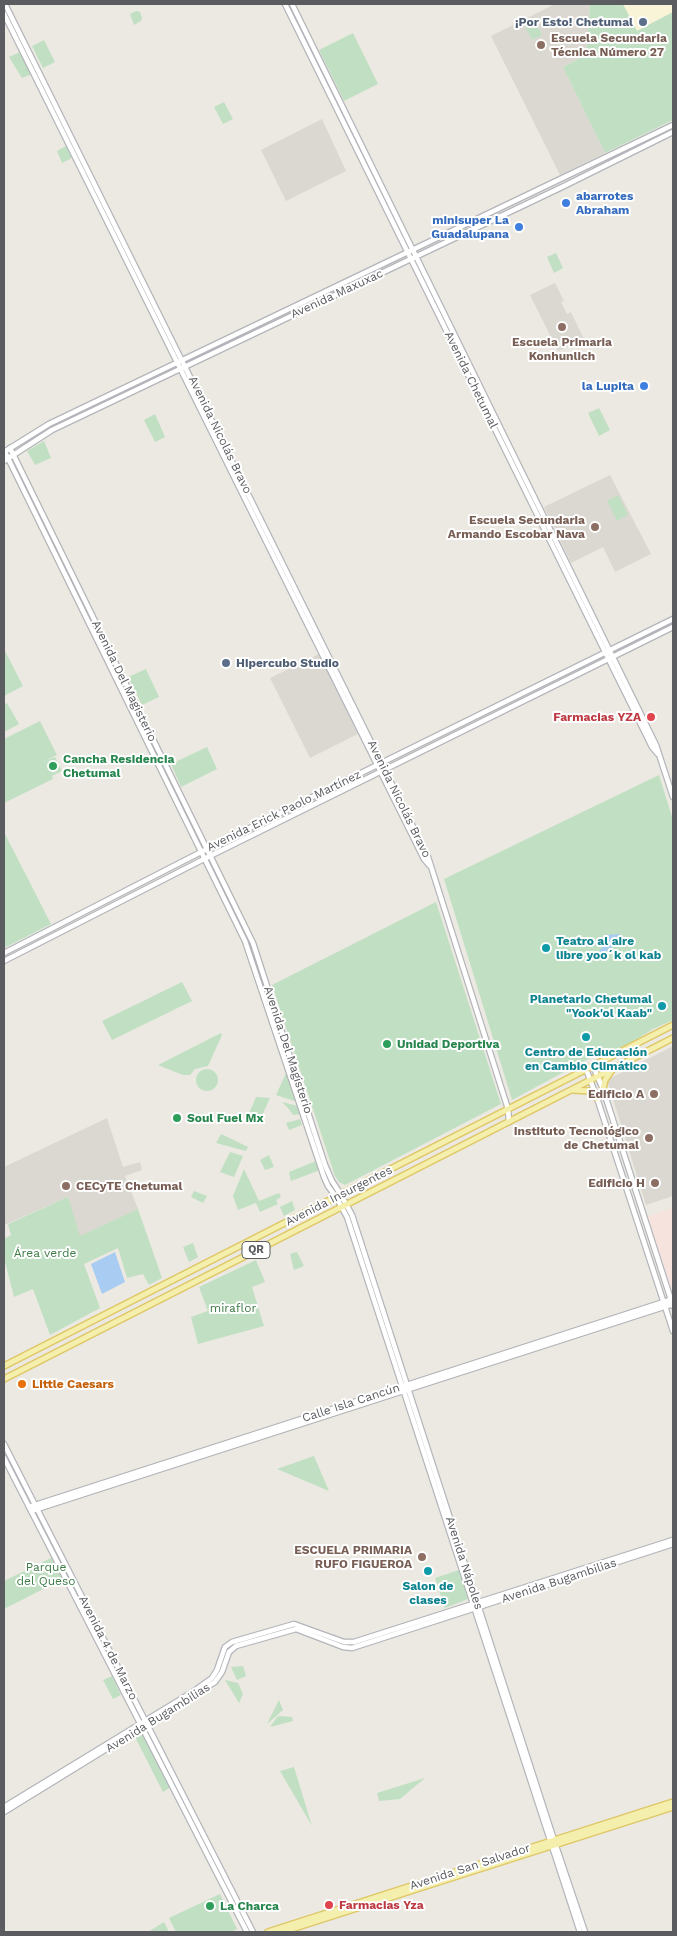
<!DOCTYPE html>
<html>
<head>
<meta charset="utf-8">
<style>
  body { margin:0 }
  #map { position:relative; width:677px; height:1936px; overflow:hidden; background:#ebe9e1; font-family:"Work Sans",sans-serif }
  canvas { display:block }
  .frame { position:absolute; inset:0; border:5px solid #5a5c60; pointer-events:none }
</style>
</head>
<body>
<div id="map">
<canvas width="677" height="1936"></canvas>
<div class="frame"></div>
</div>
<script>
const g = document.querySelector('canvas').getContext('2d');
g.lineJoin = 'round';
function paint(path, color) {
  g.fillStyle = color;
  g.fill(path, 'evenodd');
}
function toPath(rows) {
  const path = new Path2D();
  for (const r of rows) {
    if (r.length === 3) {
      path.moveTo(r[0] + r[2], r[1]);
      path.arc(r[0], r[1], r[2], 0, 2 * Math.PI);
      continue;
    }
    path.moveTo(r[0], r[1]);
    for (let i = 2; i < r.length; i += 2) path.lineTo(r[i], r[i + 1]);
  }
  return path;
}
function strokePath(path, color, width, dash) {
  g.strokeStyle = color;
  g.lineWidth = width;
  g.lineCap = dash ? 'butt' : 'round';
  g.setLineDash(dash || []);
  g.stroke(path);
}
function drawText(font, color, halo, rows, align = 'center') {
  g.font = font + ' "Work Sans",sans-serif';
  g.lineWidth = 4;
  g.setLineDash([]);
  g.textBaseline = 'middle';
  g.strokeStyle = halo;
  g.fillStyle = color;
  for (const [text, x, y, turn = 0] of rows) {
    g.save();
    g.translate(x, y);
    g.rotate((+turn || 0) * Math.PI / 180);
    g.textAlign = isNaN(turn) ? turn : align;
    if (halo) g.strokeText(text, 0, 0);
    g.fillText(text, 0, 0);
    g.restore();
  }
}
paint(toPath([
  [623,4,673,4,673,12,636,31]
]), '#f9f4d8');
paint(toPath([
  [555,4,590,4,586,55,563,67,605,153,560,175,491,36],
  [322,119,346,171,286,201,261,150],
  [555,283,564,301,561,302,567,314,571,312,584,339,558,351,530,295],
  [610,475,651,554,615,572,603,547,571,563,544,507],
  [319,654,358,734,310,758,270,678],
  [673,1046,673,1196,646,1205,607,1080],
  [107,1118,123,1167,140,1162,142,1170,125,1176,138,1209,79,1237,68,1197,4,1225,4,1167]
]), '#dad8d0');
paint(toPath([
  [673,1208,673,1296,647,1217]
]), '#f7e3de');
paint(toPath([
  [590,4,623,4,637,31,673,12,673,120,605,153,563,67,586,55],
  [136,11,140,12,142,18,141,21,134,25,130,14],
  [534,19,542,35,532,40,524,24],
  [353,33,378,84,344,101,319,50],
  [44,40,55,62,43,68,32,46],
  [20,52,32,74,22,78,9,57],
  [224,102,233,119,223,124,214,107],
  [66,146,72,158,62,163,57,151],
  [556,253,563,268,554,273,547,257],
  [599,408,610,430,599,436,588,413],
  [155,414,165,437,155,442,144,420],
  [44,441,51,458,35,465,27,451],
  [618,495,628,515,617,521,607,501],
  [4,649,23,686,4,696],
  [146,669,159,697,142,705,128,677],
  [7,703,19,724,4,732,4,705],
  [40,721,57,755,44,761,55,757,62,771,52,776,53,779,4,803,4,739],
  [207,747,217,769,181,787,171,764],
  [659,775,673,820,673,1020,653,1029,629,1044,588,1059,512,1100,444,879],
  [4,832,51,924,4,948],
  [245,832,247,837,219,850,216,846],
  [436,902,501,1104,345,1185,339,1182,335,1176,272,985],
  [182,982,192,1001,112,1040,102,1021],
  [221,1033,222,1035,208,1066,195,1069,190,1075,183,1075,158,1065],
  [207,1080,11],
  [287,1071,297,1102,276,1095],
  [256,1097,270,1098,260,1120,248,1116],
  [282,1102,298,1106,302,1114,293,1115,289,1109],
  [300,1119,302,1125,289,1130,286,1123],
  [221,1134,248,1147,246,1151,216,1143],
  [230,1152,243,1156,234,1177,220,1172],
  [269,1155,274,1167,265,1170,260,1160],
  [316,1161,320,1170,291,1181,289,1172],
  [244,1169,259,1201,279,1193,281,1197,276,1200,278,1204,260,1212,256,1203,238,1210,233,1196],
  [194,1191,207,1196,203,1203,191,1197],
  [68,1197,80,1236,138,1209,162,1278,149,1285,143,1274,127,1278,118,1248,84,1264,100,1308,50,1335,33,1289,14,1297,4,1258,4,1239,11,1235,8,1224],
  [292,1201,295,1210,284,1216,280,1207],
  [193,1243,198,1257,189,1262,183,1247],
  [297,1252,304,1266,294,1270,290,1254],
  [256,1260,265,1282,252,1287,264,1326,198,1344,191,1317,208,1311,199,1287],
  [314,1456,329,1491,277,1469],
  [53,1557,63,1579,4,1609,4,1581],
  [459,1570,468,1599,445,1608,435,1578],
  [243,1666,246,1676,237,1680,231,1667],
  [112,1676,121,1695,113,1699,103,1680],
  [225,1680,238,1683,243,1694,239,1703],
  [279,1700,283,1710,267,1724],
  [278,1716,292,1717,293,1721,270,1727],
  [142,1731,171,1787,163,1792,134,1735],
  [294,1767,312,1826,280,1771],
  [425,1778,400,1799,379,1801,377,1793],
  [220,1894,237,1929,230,1932,176,1932,169,1918],
  [164,1922,169,1932,148,1932]
]), '#c1e0c3');
paint(toPath([
  [619,934,620,935,612,947,608,949,603,957,599,955,600,950,605,944,606,935],
  [115,1252,125,1282,102,1294,91,1264]
]), '#a9ccf3');
const tertiary = toPath([
  [10,448,253,943,325,1165,332,1181,341,1195],
  [5,452,245,941,324,1177,328,1186,336,1197],
  [29,1507,673,1299],
  [31,1511,673,1304]
]);
const secondary = toPath([
  [5,4,428,857,508,1109,509,1122],
  [285,4,652,747,658,754],
  [292,4,656,745,673,797],
  [4,14,424,859,430,866],
  [4,452,49,424,673,125],
  [4,461,52,430,562,187,673,132],
  [4,953,201,852,673,619],
  [4,961,204,859,673,627],
  [593,1066,603,1089,673,1306],
  [586,1069,597,1098,673,1331],
  [341,1195,352,1215,554,1840,585,1932],
  [336,1197,347,1217,580,1932],
  [4,1444,253,1932],
  [4,1458,247,1932],
  [4,1807,191,1693,212,1678,217,1670,225,1647,232,1642,294,1624,344,1642,354,1642,673,1540],
  [4,1812,215,1682,222,1672,229,1652,236,1646,296,1629,343,1647,352,1648,673,1544]
]);
const primary = toPath([
  [603,1089,605,1080,612,1070],
  [573,1090,589,1091,597,1098],
  [4,1366,673,1025],
  [4,1379,673,1038],
  [268,1932,673,1802],
  [282,1932,673,1807]
]);
strokePath(tertiary, '#b2b3b7', 7);
strokePath(secondary, '#b3b5ba', 7);
strokePath(primary, '#dfc767', 8);
strokePath(tertiary, '#fff', 4.5);
strokePath(secondary, '#fff', 4.5);
strokePath(primary, '#f4efad', 5);
for (const [x, y, r, color] of [
  [643,22,5,"#5c6f8a"],
  [541,45,5,"#8d6e63"],
  [566,203,5,"#3f7fe0"],
  [519,227,5,"#3f7fe0"],
  [562,327,5,"#8d6e63"],
  [644,386,5,"#3f7fe0"],
  [595,527,5,"#8d6e63"],
  [226,663,5,"#5c6f8a"],
  [651,717,5,"#e0444e"],
  [53,766,5,"#2e9e5b"],
  [546,948,5,"#0f9aa8"],
  [662,1006,5,"#0f9aa8"],
  [586,1037,5,"#0f9aa8"],
  [387,1044,5,"#2e9e5b"],
  [654,1094,5,"#8d6e63"],
  [177,1118,5,"#2e9e5b"],
  [649,1138,5,"#8d6e63"],
  [655,1183,5,"#8d6e63"],
  [66,1186,5,"#8d6e63"],
  [22,1384,5,"#e8710a"],
  [422,1557,5,"#8d6e63"],
  [428,1571,5,"#0f9aa8"],
  [329,1905,5,"#e0444e"],
  [210,1906,5,"#2e9e5b"]
]) {
  const dot = new Path2D();
  dot.arc(x, y, r, 0, 2 * Math.PI);
  g.fillStyle = color;
  g.fill(dot);
  strokePath(dot, '#fff', 2);
}
for (const [x, y, w] of [
  [256,1250,28]
]) {
  const box = new Path2D();
  box.roundRect(x - w / 2, y - 8.5, w, 17, 4);
  g.fillStyle = '#fff';
  g.fill(box);
  strokePath(box, '#5a5c60', 1);
}
drawText('bold 11px', '#5a5c60', null, [
  ["QR",256,1250]
]);
drawText('bold 12px', '#4e5e75', '#fff', [
  ["¡Por Esto! Chetumal",633,22],
  ["Hipercubo Studio",236,663,"left"]
], 'right');
drawText('bold 12px', '#785e54', '#fff', [
  ["Escuela Secundaria",551,38,"left"],
  ["Técnica Número 27",551,52,"left"],
  ["Escuela Primaria",562,342,"center"],
  ["Konhunlich",562,356,"center"],
  ["Escuela Secundaria",585,520],
  ["Armando Escobar Nava",585,534],
  ["Edificio A",644,1094],
  ["Instituto Tecnológico",639,1131],
  ["de Chetumal",639,1145],
  ["Edificio H",645,1183],
  ["CECyTE Chetumal",76,1186,"left"],
  ["ESCUELA PRIMARIA",412,1550],
  ["RUFO FIGUEROA",412,1564]
], 'right');
drawText('bold 12px', '#366cbe', '#fff', [
  ["abarrotes",576,196,"left"],
  ["Abraham",576,210,"left"],
  ["minisuper La",509,220],
  ["Guadalupana",509,234],
  ["la Lupita",634,386]
], 'right');
drawText('12px', '#5a5c60', '#fff', [
  ["Avenida Maxuxac",337,294,-25],
  ["Avenida Chetumal",471,380,64],
  ["Avenida Nicolás Bravo",220,435,64],
  ["Avenida Del Magisterio",124,681,64],
  ["Avenida Nicolás Bravo",399,799,64],
  ["Avenida Erick Paolo Martínez",284,811,-26],
  ["Avenida Del Magisterio",288,1050,72],
  ["Avenida Insurgentes",339,1196,-27],
  ["Calle Isla Cancún",351,1403,-18],
  ["Avenida Nápoles",464,1563,72],
  ["Avenida Bugambilias",559,1581,-18],
  ["Avenida 4 de Marzo",108,1648,63],
  ["Avenida Bugambilias",158,1718,-32],
  ["Avenida San Salvador",470,1867,-18]
]);
drawText('bold 12px', '#be3a42', '#fff', [
  ["Farmacias YZA",641,717],
  ["Farmacias Yza",339,1905,"left"]
], 'right');
drawText('bold 12px', '#27864d', '#fff', [
  ["Cancha Residencia",63,759],
  ["Chetumal",63,773],
  ["Unidad Deportiva",397,1044],
  ["Soul Fuel Mx",187,1118],
  ["La Charca",220,1906]
], 'left');
drawText('bold 12px', '#0d838f', '#fff', [
  ["Teatro al aire",556,941,"left"],
  ["libre yoo´k ol kab",556,955,"left"],
  ["Planetario Chetumal",652,999,"right"],
  ["\"Yook'ol Kaab\"",652,1013,"right"],
  ["Centro de Educación",586,1052],
  ["en Cambio Climático",586,1066],
  ["Salon de",428,1586],
  ["clases",428,1600]
]);
drawText('12px', '#3e7b46', '#fff', [
  ["Área verde",45,1253],
  ["miraflor",233,1308],
  ["Parque",46,1567],
  ["del Queso",46,1581]
]);
drawText('bold 12px', '#c56008', '#fff', [
  ["Little Caesars",32,1384]
], 'left');
</script>
</body>
</html>
